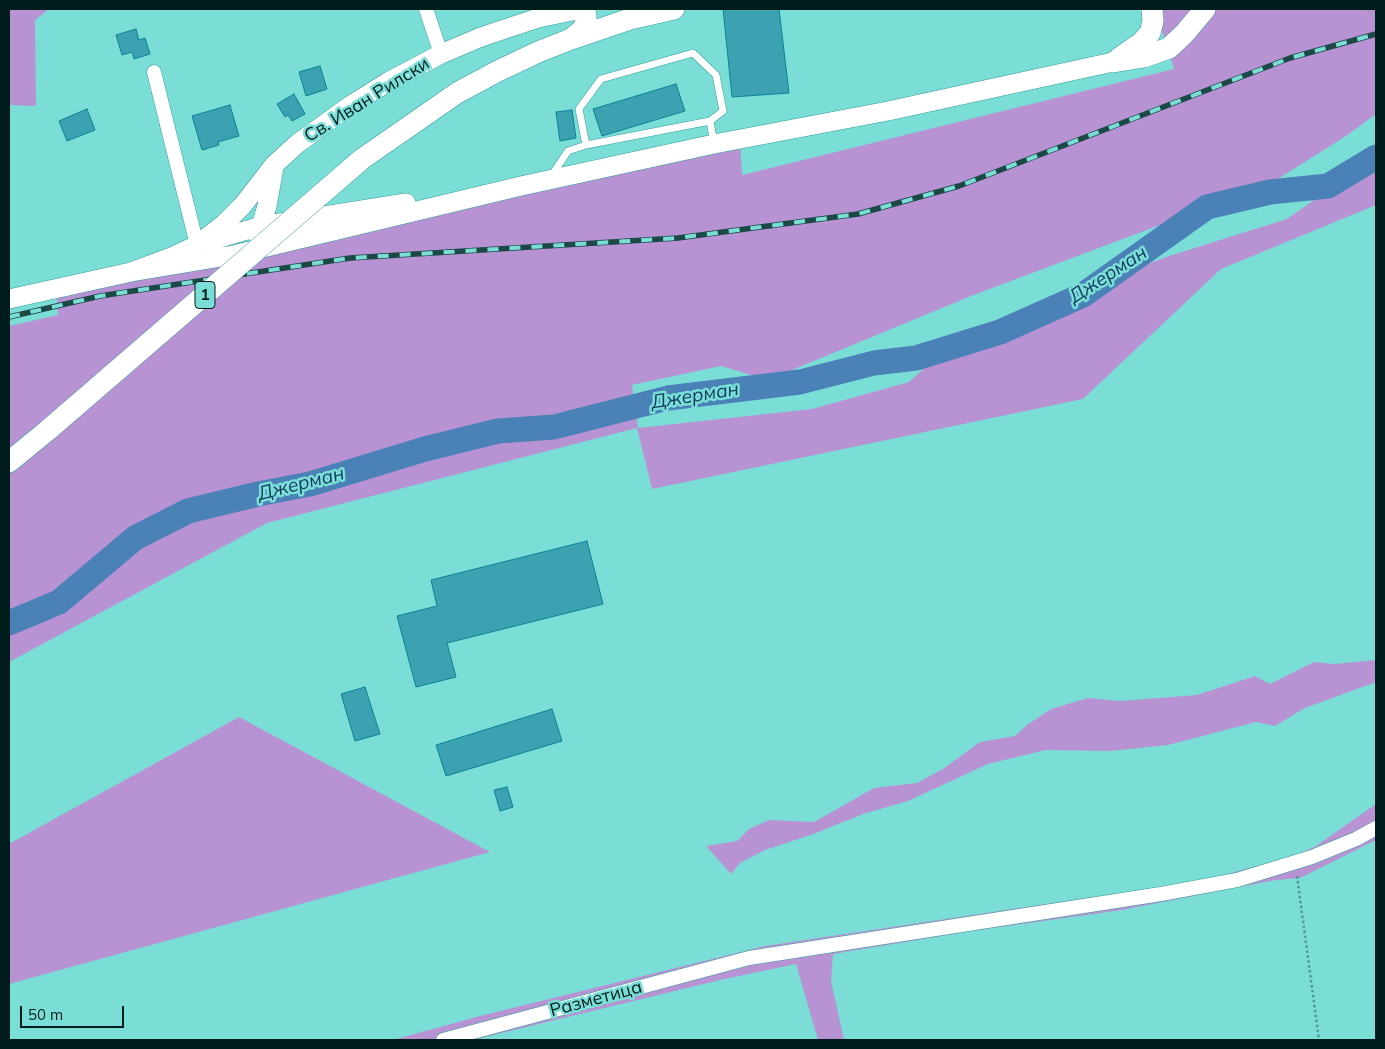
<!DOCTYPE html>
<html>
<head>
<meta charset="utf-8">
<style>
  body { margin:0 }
  #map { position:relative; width:1385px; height:1049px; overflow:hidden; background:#7aded7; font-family:Mulish,sans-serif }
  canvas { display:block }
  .frame { position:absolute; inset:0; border:10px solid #001d1b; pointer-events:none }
  .scale { position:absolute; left:20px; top:1006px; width:104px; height:22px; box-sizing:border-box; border:2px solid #001d1b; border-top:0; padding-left:6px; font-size:15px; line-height:18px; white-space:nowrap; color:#001d1b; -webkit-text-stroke:4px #7aded7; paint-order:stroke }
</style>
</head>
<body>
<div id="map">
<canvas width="1385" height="1049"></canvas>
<div class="frame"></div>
<div class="scale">50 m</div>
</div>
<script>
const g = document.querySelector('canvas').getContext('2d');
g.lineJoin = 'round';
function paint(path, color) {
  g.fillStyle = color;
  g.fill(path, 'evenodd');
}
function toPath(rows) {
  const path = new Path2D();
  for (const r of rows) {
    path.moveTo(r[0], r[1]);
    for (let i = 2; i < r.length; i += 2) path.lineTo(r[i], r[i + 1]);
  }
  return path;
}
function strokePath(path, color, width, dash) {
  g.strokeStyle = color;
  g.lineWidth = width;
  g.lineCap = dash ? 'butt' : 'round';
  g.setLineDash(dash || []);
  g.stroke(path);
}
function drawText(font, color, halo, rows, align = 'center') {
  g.font = font + ' Mulish,sans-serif';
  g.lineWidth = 5;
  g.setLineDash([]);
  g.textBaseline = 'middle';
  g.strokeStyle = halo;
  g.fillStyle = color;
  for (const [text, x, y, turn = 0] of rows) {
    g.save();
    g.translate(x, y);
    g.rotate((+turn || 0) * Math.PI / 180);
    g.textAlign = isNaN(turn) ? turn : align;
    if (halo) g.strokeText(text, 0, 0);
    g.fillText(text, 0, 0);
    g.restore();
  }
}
paint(toPath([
  [9,9,49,9,35,20,36,106,9,105],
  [1155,9,1376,9,1376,114,1346,136,1235,206,1160,225,971,296,768,380,721,366,632,385,638,428,812,409,909,382,964,332,1169,256,1287,219,1376,157,1376,205,1221,269,1083,399,652,489,637,428,267,523,9,662,9,326,58,315,56,289,740,139,742,175,1174,69],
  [1376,660,1376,682,1305,708,1275,726,1256,722,1168,745,1110,751,1046,750,988,764,908,801,863,814,816,833,765,850,740,863,731,874,706,846,737,841,749,829,769,820,814,822,874,788,917,783,943,769,980,742,1015,736,1027,725,1051,709,1088,698,1120,701,1197,695,1255,676,1270,684,1314,662,1334,664],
  [239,717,490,852,9,984,9,844],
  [1376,804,1376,840,1300,878,1276,880,1122,910,972,931,833,954,831,981,844,1040,818,1040,796,964,720,980,473,1040,393,1040,480,1016,765,946,1206,880,1296,855,1316,846]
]), '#b793d4');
strokePath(toPath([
  [9,623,59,602,135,538,188,511,258,494,310,484,425,449,498,431,554,427,668,398,800,382,874,363,916,358,1000,332,1083,295,1207,207,1270,192,1328,186,1376,157]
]), '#4a81b7', 25);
const building = toPath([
  [723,9,779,9,789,93,732,97,723,9],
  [136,29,139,40,145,38,150,54,134,59,132,52,122,55,116,35,136,29],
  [320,66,327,89,306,96,299,72,320,66],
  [676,84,685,111,602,136,593,109,676,84],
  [294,94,305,114,292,121,288,115,285,117,277,104,294,94],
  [230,105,239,136,218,142,219,145,202,150,192,116,230,105],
  [87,109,95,130,67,141,59,121,87,109],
  [572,110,576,138,560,141,556,112,572,110],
  [587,541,603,604,447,643,456,677,416,687,397,616,437,606,431,580,587,541],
  [365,687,380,734,355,741,341,694,365,687],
  [552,709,562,741,446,776,436,745,552,709],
  [507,787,513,807,500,811,494,790,507,787]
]);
paint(building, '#3ca2b2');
strokePath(building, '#088393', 1);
const lane = toPath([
  [586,145,579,109,601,79,693,53,716,75,723,111,710,121],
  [552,175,568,151,586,145,710,121,714,144]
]);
const street = toPath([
  [426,9,441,54],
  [154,72,197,245],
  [443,1040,749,958,1161,894,1237,880,1312,857,1356,839,1376,828]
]);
const secondary = toPath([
  [256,233,261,226,267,206,274,167],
  [210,241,261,226,406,203],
  [131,272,233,255,521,186,714,144,888,111,1113,62],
  [9,299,131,272,169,258,197,245,224,224,243,205,274,165,297,144,351,105,388,82,441,54,481,37,538,18,582,9]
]);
const primary = toPath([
  [571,39,583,29,586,22,586,15,582,9],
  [1119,58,1142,42,1150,33,1153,21,1152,9],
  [1113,62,1144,57,1169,48,1184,34,1205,9],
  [362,159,457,93,496,72,538,52,571,39,630,19,674,9],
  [9,462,48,430]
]);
strokePath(lane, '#319c96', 8);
strokePath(street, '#319c96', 15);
strokePath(secondary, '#319c96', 20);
strokePath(primary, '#319c96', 22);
strokePath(toPath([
  [1297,876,1319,1040]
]), '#4f9994', 2.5, [2.5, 2.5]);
strokePath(lane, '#fff', 7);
strokePath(street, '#fff', 14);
strokePath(secondary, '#fff', 19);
strokePath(primary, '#fff', 21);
const rail = toPath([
  [9,317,100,296,350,258,678,238,858,214,959,186,1290,58,1376,34]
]);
strokePath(rail, '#1c4946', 5.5);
strokePath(rail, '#7aded7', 4, [11]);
const primaryBridge = toPath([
  [48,430,362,159]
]);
strokePath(primaryBridge, '#319c96', 22, []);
strokePath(primaryBridge, '#fff', 21);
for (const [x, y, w] of [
  [205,295,20]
]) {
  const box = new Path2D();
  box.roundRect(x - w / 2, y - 13.5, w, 27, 4);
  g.fillStyle = '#7aded7';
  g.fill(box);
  strokePath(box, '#001d1b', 1);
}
drawText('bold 16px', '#001d1b', null, [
  ["1",205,295]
]);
drawText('18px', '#001d1b', '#7aded7', [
  ["Св. Иван Рилски",367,100,-32],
  ["Разметица",596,999,-15]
]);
drawText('italic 19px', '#133c61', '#7aded7', [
  ["Джерман",1108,275,-33],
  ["Джерман",695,396,-9],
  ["Джерман",301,484,-14]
]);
</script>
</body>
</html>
